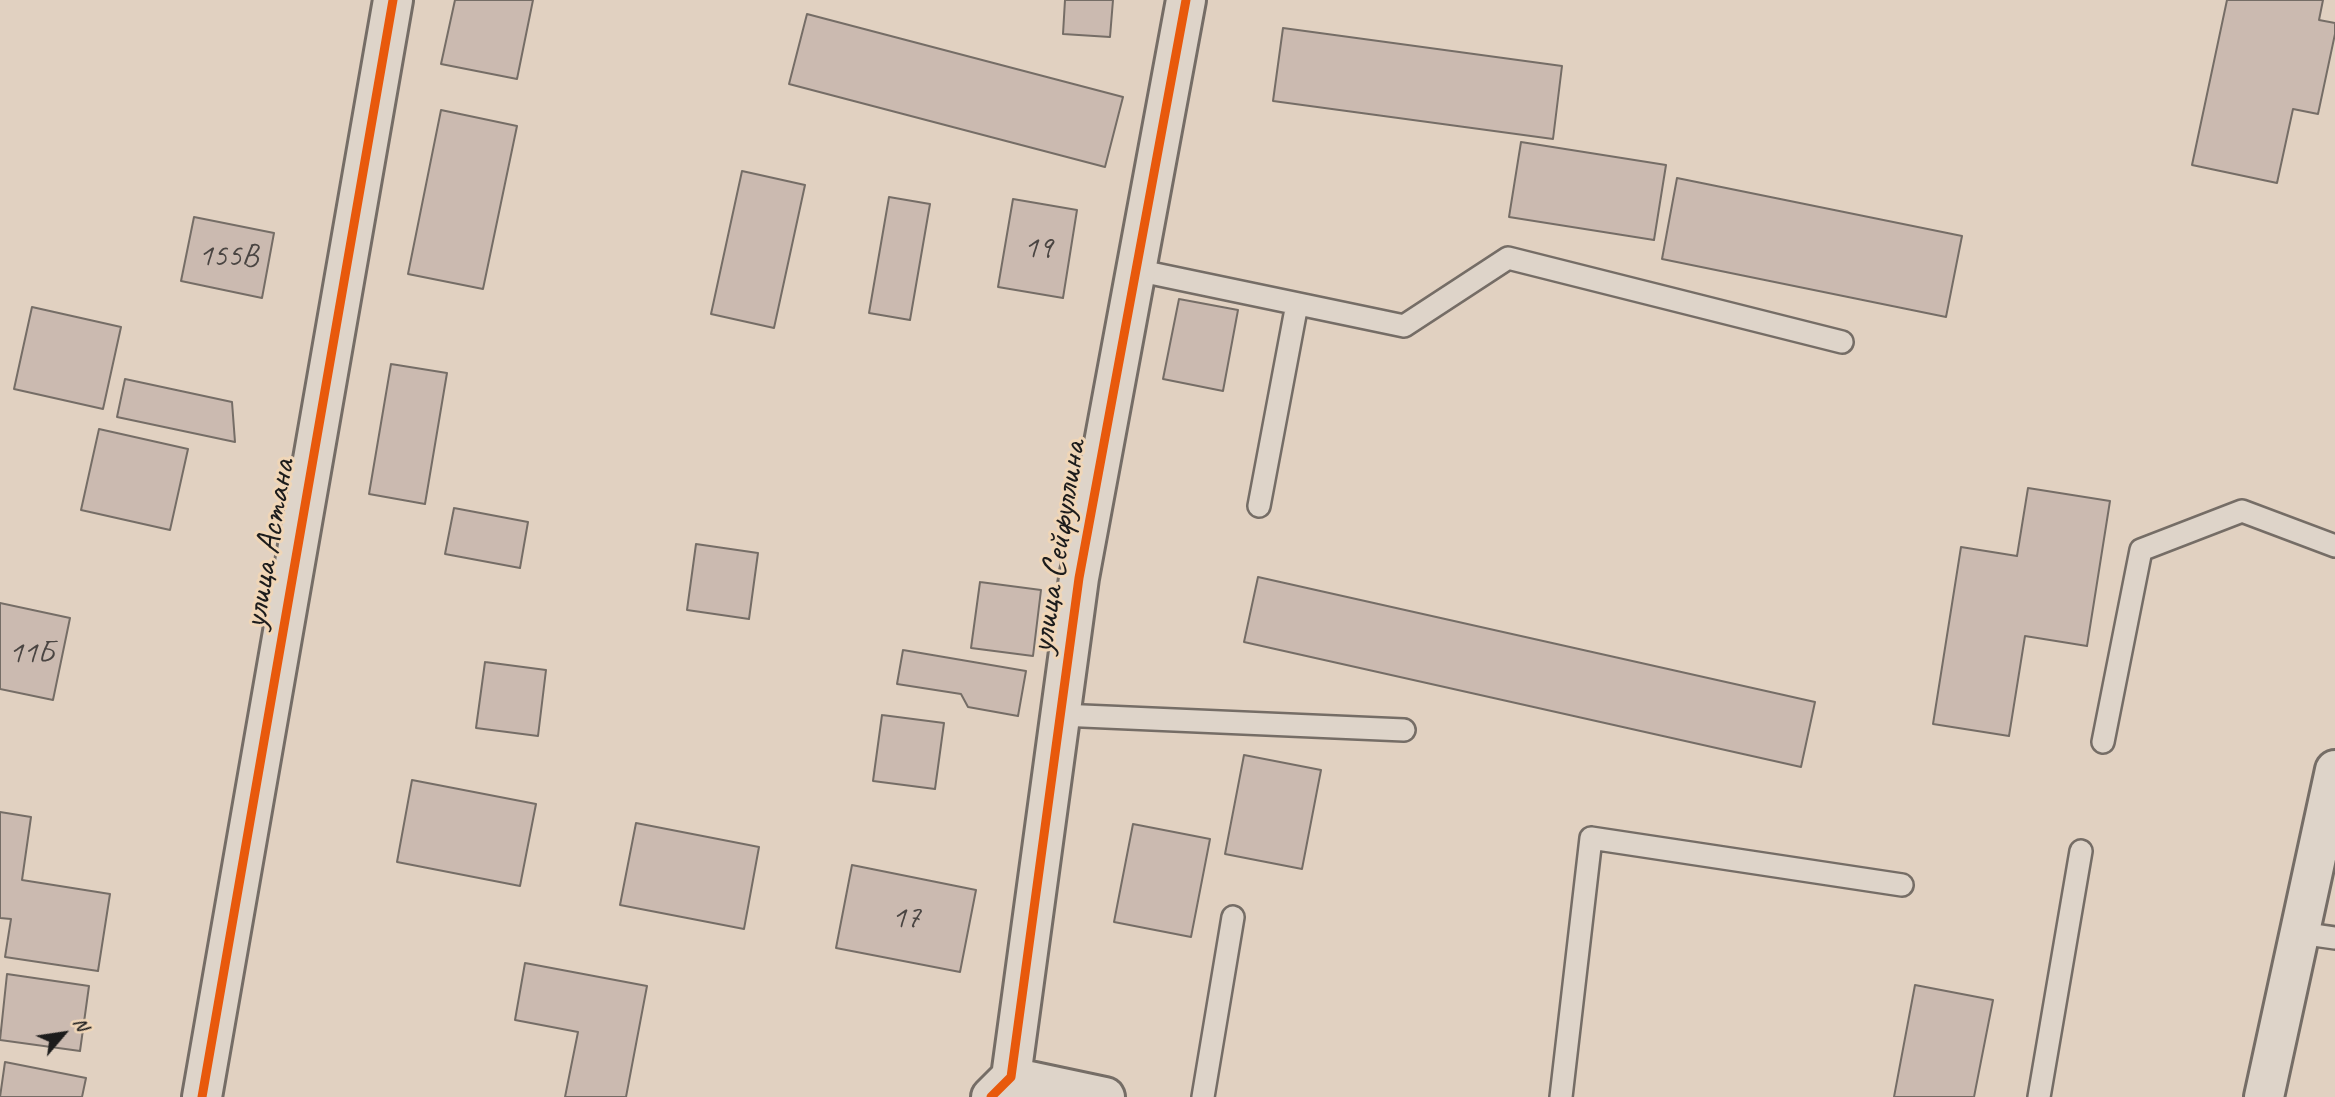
<!DOCTYPE html>
<html>
<head>
<meta charset="utf-8">
<style>
  body { margin:0 }
  #map { position:relative; width:2335px; height:1097px; overflow:hidden; background:#e1d1c1; font-family:Caveat,sans-serif }
  canvas { display:block }
  .north { position:absolute; left:28px; top:999px; width:70px; height:70px; -webkit-text-stroke:5px #f0d6b7; paint-order:stroke; rotate:61deg; font-size:19px; font-weight:700; line-height:28px; text-align:center; color:#1c1c1c }
  .north::after { content:''; display:block; margin:auto; width:24px; height:32px; background:#1c1c1c; clip-path:polygon(50% 0,100% 100%,50% 72%,0 100%) }
</style>
</head>
<body>
<div id="map">
<canvas width="2335" height="1097"></canvas>
<div class="north">N</div>
</div>
<script>
const g = document.querySelector('canvas').getContext('2d');
g.lineJoin = 'round';
function paint(path, color) {
  g.fillStyle = color;
  g.fill(path, 'evenodd');
}
function toPath(rows) {
  const path = new Path2D();
  for (const r of rows) {
    path.moveTo(r[0], r[1]);
    for (let i = 2; i < r.length; i += 2) path.lineTo(r[i], r[i + 1]);
  }
  return path;
}
function strokePath(path, color, width, dash) {
  g.strokeStyle = color;
  g.lineWidth = width;
  g.lineCap = dash ? 'butt' : 'round';
  g.setLineDash(dash || []);
  g.stroke(path);
}
function drawText(font, color, halo, rows, align = 'center') {
  g.font = font + ' Caveat,sans-serif';
  g.lineWidth = 6;
  g.setLineDash([]);
  g.textBaseline = 'middle';
  g.strokeStyle = halo;
  g.fillStyle = color;
  for (const [text, x, y, turn = 0] of rows) {
    g.save();
    g.translate(x, y);
    g.rotate((+turn || 0) * Math.PI / 180);
    g.textAlign = isNaN(turn) ? turn : align;
    if (halo) g.strokeText(text, 0, 0);
    g.fillText(text, 0, 0);
    g.restore();
  }
}
const building = toPath([
  [455,0,533,0,517,79,441,64,455,0],
  [1065,0,1113,0,1110,37,1063,34,1065,0],
  [2227,0,2323,0,2319,20,2335,23,2335,34,2318,114,2293,109,2277,183,2192,165,2227,0],
  [807,14,1123,97,1105,167,789,84,807,14],
  [1283,28,1562,66,1553,139,1273,101,1283,28],
  [441,110,517,126,483,289,408,274,441,110],
  [1521,142,1666,165,1654,240,1509,217,1521,142],
  [742,171,805,185,774,328,711,314,742,171],
  [1677,178,1962,236,1946,317,1662,259,1677,178],
  [889,197,930,204,910,320,869,313,889,197],
  [1013,199,1077,210,1063,298,998,287,1013,199],
  [194,217,274,233,262,298,181,281,194,217],
  [1179,299,1238,310,1223,391,1163,379,1179,299],
  [32,307,121,327,103,409,14,389,32,307],
  [391,364,447,373,425,504,369,494,391,364],
  [125,379,232,402,235,442,117,417,125,379],
  [99,429,188,449,170,530,81,510,99,429],
  [2028,488,2110,501,2087,646,2025,636,2009,736,1933,724,1961,547,2017,556,2028,488],
  [454,508,528,522,520,568,445,554,454,508],
  [696,544,758,553,749,619,687,610,696,544],
  [1258,577,1815,702,1801,767,1244,642,1258,577],
  [980,582,1041,590,1033,656,971,648,980,582],
  [0,603,70,618,53,700,0,689,0,603],
  [903,650,1026,671,1018,716,968,707,961,694,897,684,903,650],
  [485,662,546,670,538,736,476,728,485,662],
  [882,715,944,723,935,789,873,781,882,715],
  [1244,755,1321,770,1302,869,1225,854,1244,755],
  [412,780,536,804,520,886,397,862,412,780],
  [0,812,31,817,22,880,110,894,98,971,5,957,11,919,0,918,0,812],
  [636,823,759,847,744,929,620,905,636,823],
  [1133,824,1210,839,1191,937,1114,922,1133,824],
  [852,865,976,890,960,972,836,948,852,865],
  [525,963,647,986,626,1097,565,1097,578,1032,515,1020,525,963],
  [7,974,89,986,80,1051,0,1040,7,974],
  [1915,985,1993,1000,1974,1097,1894,1097,1915,985],
  [5,1062,86,1078,82,1097,0,1097,5,1062]
]);
paint(building, '#cbbab0');
strokePath(building, '#756d66', 2);
const service = toPath([
  [1136,270,1404,326,1508,258,1842,342],
  [1259,506,1297,304],
  [1060,715,1404,730],
  [2103,742,2141,550,2242,511,2335,546],
  [2300,933,2335,938],
  [1203,1097,1233,917],
  [1561,1097,1591,838,1902,885],
  [2039,1097,2081,851]
]);
const minor = toPath([
  [1011,1077,1105,1097],
  [202,1097,393,0],
  [991,1097,1011,1077,1079,578,1186,0]
]);
const primary = toPath([
  [2264,1097,2335,770]
]);
strokePath(service, '#756d66', 26);
strokePath(minor, '#756d66', 44);
strokePath(primary, '#756d66', 44);
strokePath(service, '#ded4c9', 21);
strokePath(minor, '#ded4c9', 38);
strokePath(primary, '#ded4c9', 38);
strokePath(toPath([
  [202,1097,393,0],
  [991,1097,1011,1077,1079,578,1186,0]
]), '#e8590c', 9);
drawText('32px', '#4a4542', null, [
  ["19",1038,249],
  ["155В",228,257],
  ["11Б",31,654],
  ["17",906,919]
]);
drawText('35px', '#1c1c1c', '#f0d6b7', [
  ["улица Астана",270,544,-80],
  ["улица Сейфуллина",1059,547,-81]
]);
</script>
</body>
</html>
